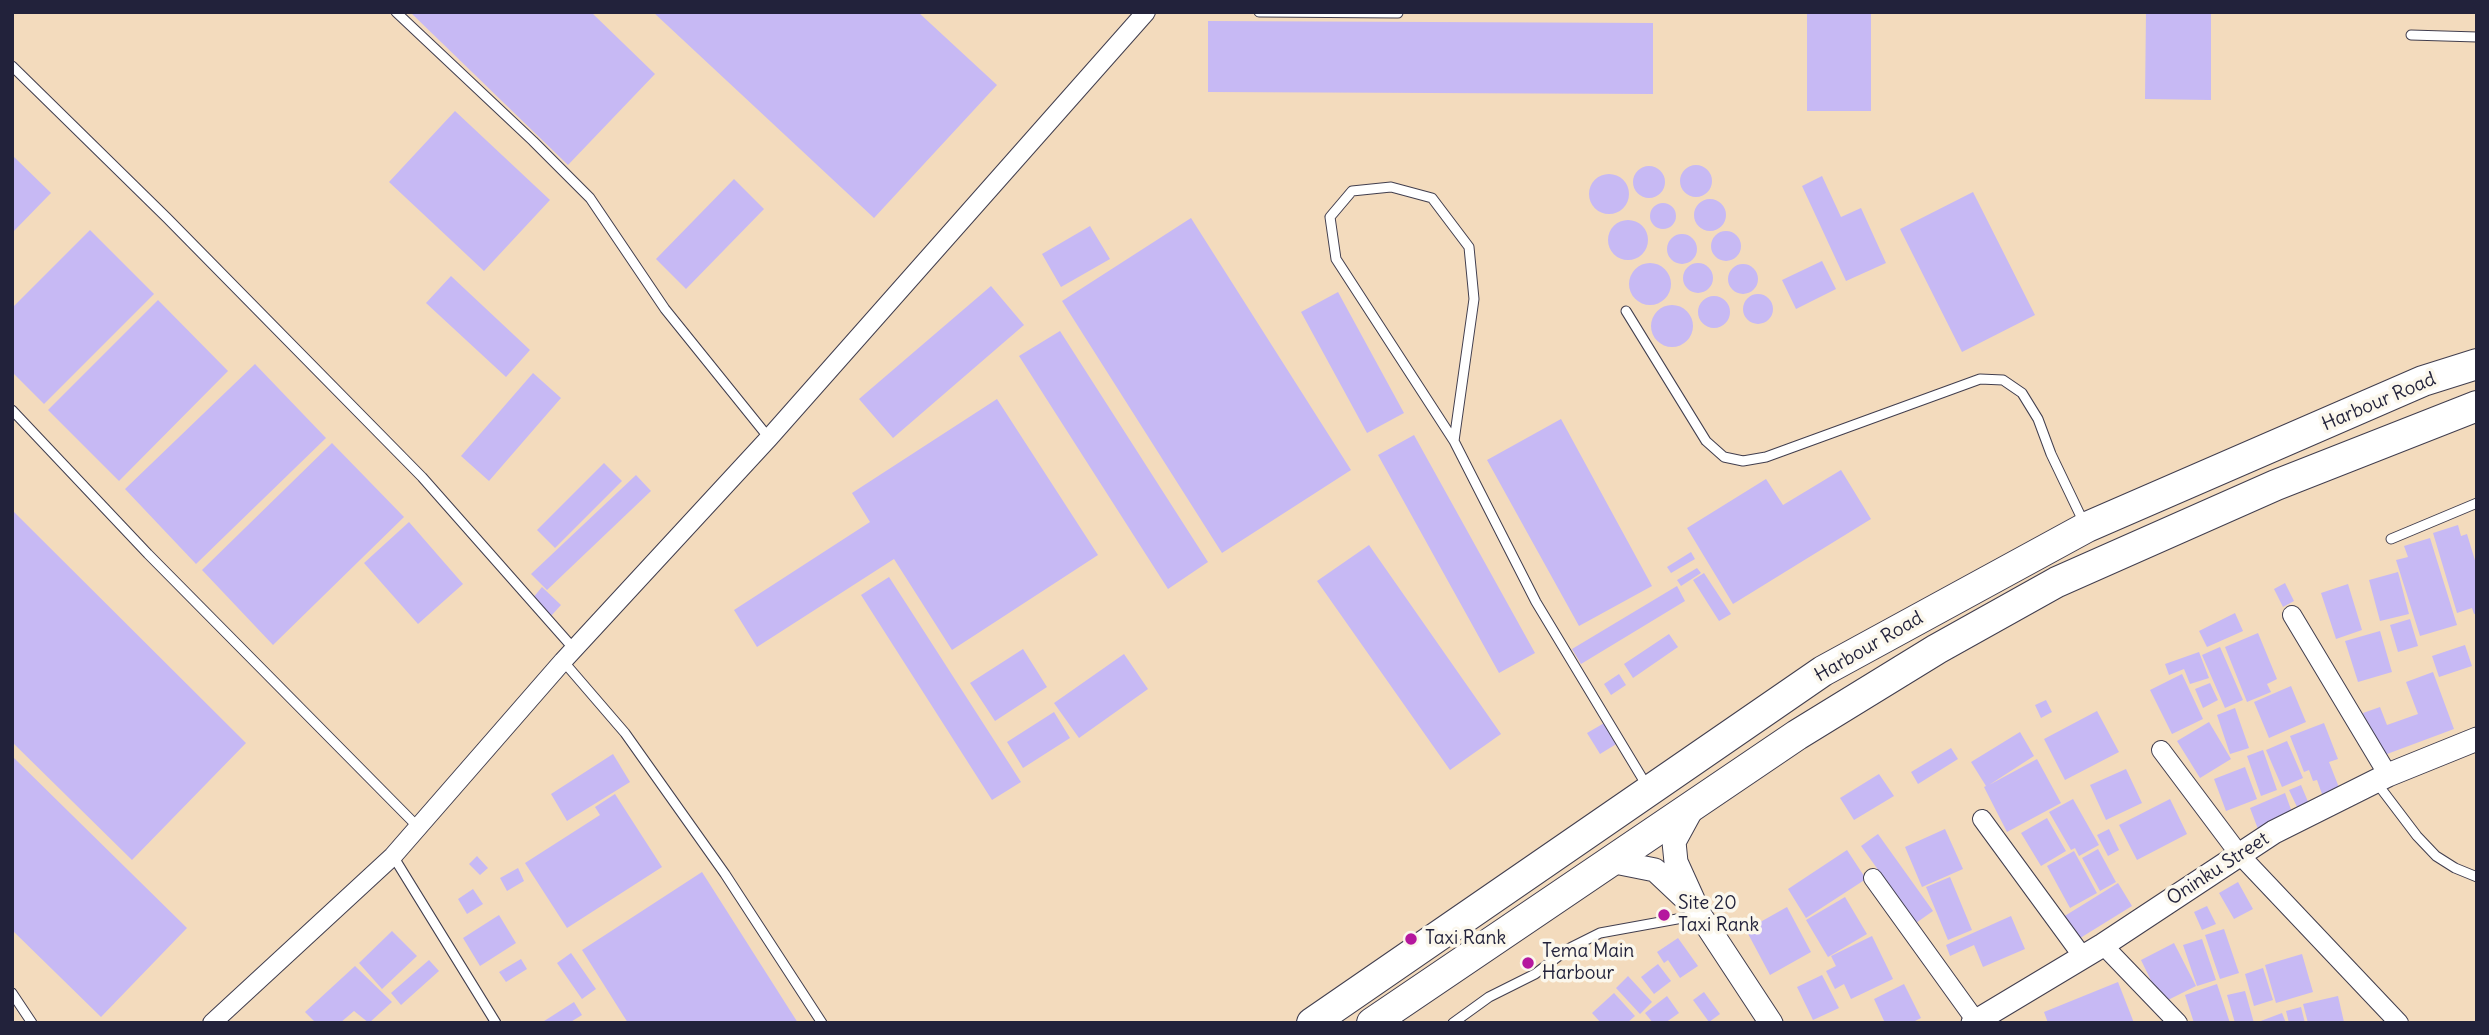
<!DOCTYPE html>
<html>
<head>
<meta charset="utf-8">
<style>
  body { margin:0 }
  #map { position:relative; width:2489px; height:1035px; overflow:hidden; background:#f3dbbd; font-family:Delius,sans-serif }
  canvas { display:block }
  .frame { position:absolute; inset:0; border:14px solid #22223b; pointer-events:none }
</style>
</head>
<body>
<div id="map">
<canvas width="2489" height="1035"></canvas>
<div class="frame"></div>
</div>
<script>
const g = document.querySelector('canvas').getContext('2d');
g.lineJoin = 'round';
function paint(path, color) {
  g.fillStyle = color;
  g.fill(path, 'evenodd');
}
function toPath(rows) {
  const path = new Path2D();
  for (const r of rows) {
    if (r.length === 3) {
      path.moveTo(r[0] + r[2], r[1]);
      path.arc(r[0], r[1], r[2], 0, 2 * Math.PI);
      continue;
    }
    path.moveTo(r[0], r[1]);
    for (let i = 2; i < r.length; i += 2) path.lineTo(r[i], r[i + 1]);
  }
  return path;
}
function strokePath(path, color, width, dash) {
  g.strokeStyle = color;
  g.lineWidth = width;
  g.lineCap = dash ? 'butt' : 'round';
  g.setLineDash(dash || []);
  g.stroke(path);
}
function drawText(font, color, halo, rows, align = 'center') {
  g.font = font + ' Delius,sans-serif';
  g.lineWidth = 7;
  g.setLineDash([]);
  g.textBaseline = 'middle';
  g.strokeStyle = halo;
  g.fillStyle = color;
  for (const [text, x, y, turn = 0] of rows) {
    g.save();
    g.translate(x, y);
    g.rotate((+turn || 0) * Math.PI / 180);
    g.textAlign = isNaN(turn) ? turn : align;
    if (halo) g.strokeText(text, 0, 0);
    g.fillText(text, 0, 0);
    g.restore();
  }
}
paint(toPath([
  [410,12,591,12,655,74,568,165],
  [653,12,918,12,997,85,874,218],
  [1807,12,1871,12,1871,111,1807,111],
  [2146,12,2211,12,2211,100,2145,99],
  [1208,21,1653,23,1653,94,1208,92],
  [455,111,550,200,484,271,389,182],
  [12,155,51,193,12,233],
  [1696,181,16],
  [1649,182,16],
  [1609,194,20],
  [1822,176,1841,217,1861,208,1886,263,1846,281,1802,186],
  [734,179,764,209,686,289,656,259],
  [1973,192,2035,315,1962,352,1900,229],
  [1710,215,16],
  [1663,216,13],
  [1191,218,1351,470,1222,553,1062,301],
  [1628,240,20],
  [1090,226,1110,259,1061,287,1042,254],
  [90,230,154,294,44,404,12,372,12,308],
  [1726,246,15],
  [1682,249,15],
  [1822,261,1836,289,1796,309,1782,280],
  [1650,284,21],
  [1698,278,15],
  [1743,279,15],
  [451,276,530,350,506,377,426,303],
  [991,286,1024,325,893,438,859,399],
  [1338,292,1404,413,1367,433,1301,312],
  [1758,309,15],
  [1714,312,16],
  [158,300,228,371,119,481,48,410],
  [1672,326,21],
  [1060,331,1208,562,1168,589,1019,356],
  [255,364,326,438,196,564,125,489],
  [533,373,561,398,489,481,461,456],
  [997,399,1098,555,952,650,894,559,757,647,734,610,870,522,852,493],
  [1561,419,1652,586,1579,626,1487,460],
  [1414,435,1535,653,1499,673,1378,455],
  [332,443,404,517,273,645,202,570],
  [604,463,622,481,555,548,537,530],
  [1841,470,1871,519,1733,604,1687,528,1766,479,1783,505],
  [636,475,651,491,547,590,531,574],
  [12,510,246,743,132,860,12,742],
  [409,522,463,584,418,624,364,563],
  [2458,525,2461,536,2467,534,2477,567,2477,614,2474,614,2472,608,2457,613,2433,533],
  [2430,538,2457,625,2420,636,2396,560,2408,557,2404,546],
  [1369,545,1501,734,1450,770,1317,581],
  [1691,552,1695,559,1671,573,1667,567],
  [1697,568,1701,573,1681,586,1677,580],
  [2398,572,2409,614,2380,621,2369,580],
  [1704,573,1731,614,1719,621,1693,580],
  [889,577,1021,782,992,800,861,595],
  [2285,583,2294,601,2283,607,2274,589],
  [2348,584,2362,630,2336,639,2321,593],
  [1677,586,1685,601,1581,664,1572,649],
  [542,587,561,605,551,616,532,599],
  [2235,613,2243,631,2207,647,2199,631],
  [2410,619,2418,646,2398,652,2390,625],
  [2380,631,2392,672,2358,682,2345,641],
  [2258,633,2277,679,2267,684,2271,692,2247,702,2225,647],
  [1669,634,1678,647,1633,678,1624,664],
  [2465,645,2472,666,2439,677,2432,656],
  [2220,647,2243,700,2225,708,2202,655],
  [1023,649,1047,687,995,721,970,683],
  [2199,652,2209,678,2190,684,2184,669,2169,675,2165,664],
  [1124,654,1148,689,1079,738,1054,703],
  [2433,672,2454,729,2379,757,2363,713,2380,707,2387,725,2418,714,2406,682],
  [1619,674,1626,685,1611,695,1604,684],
  [2182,674,2203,719,2172,734,2150,690],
  [2210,683,2218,700,2203,708,2195,689],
  [2291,686,2306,722,2269,738,2254,702],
  [2046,700,2052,712,2041,718,2035,705],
  [2235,708,2249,748,2230,754,2217,715],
  [2097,711,2119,752,2065,780,2044,739],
  [1054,712,1070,738,1023,768,1007,742],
  [1606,722,1618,743,1600,754,1587,733],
  [2209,722,2231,759,2200,778,2177,741],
  [2324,723,2338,759,2329,762,2340,790,2323,797,2317,780,2313,781,2309,770,2304,772,2290,736],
  [2020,732,2034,756,1989,785,2037,759,2061,803,2007,832,1984,787,1986,786,1971,762],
  [2287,741,2303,778,2282,787,2266,750],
  [1951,748,1958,759,1918,784,1911,772],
  [2263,750,2277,790,2261,796,2247,756],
  [613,754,630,782,567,821,551,794],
  [12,756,187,928,101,1017,12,930],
  [2245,767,2257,799,2226,811,2214,779],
  [2126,769,2142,803,2106,820,2090,785],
  [1879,774,1894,796,1854,820,1840,798],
  [2301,785,2309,804,2298,809,2289,790],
  [2285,793,2293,815,2258,829,2250,808],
  [615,794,662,867,567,928,525,863,600,815,595,807],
  [2073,799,2099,845,2079,856,2075,848,2071,850,2049,812],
  [2170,799,2187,834,2137,860,2119,825],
  [2047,818,2066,851,2041,866,2021,833],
  [1945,829,1963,869,1922,887,1905,847],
  [2109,829,2119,850,2108,856,2097,835],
  [1878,834,1933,911,1916,923,1861,846],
  [2098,849,2116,882,2100,891,2082,858],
  [1847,850,1866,879,1806,918,1788,889],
  [2074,851,2097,893,2070,908,2047,866],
  [477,856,488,868,480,875,469,864],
  [518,868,524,881,507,891,500,878],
  [702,872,798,1023,628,1023,582,950],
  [1950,877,1972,930,1948,940,1926,887],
  [2238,882,2253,909,2234,919,2219,893],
  [2118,883,2132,906,2077,940,2063,917],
  [473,889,483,904,467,914,458,899],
  [1845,897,1867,934,1828,957,1806,920],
  [2207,906,2216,924,2202,930,2194,912],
  [1787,907,1811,952,1770,975,1746,930],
  [499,915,516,943,480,966,463,938],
  [2011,916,2025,949,1983,967,1974,945,1950,956,1946,945],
  [2224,929,2239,973,2220,979,2205,935],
  [392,931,417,956,382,989,359,963],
  [1872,936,1893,979,1851,999,1844,984,1835,989,1826,971,1836,966,1831,956],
  [1678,938,1698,966,1680,978,1668,960,1664,963,1657,952],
  [2202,939,2216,980,2197,986,2183,945],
  [2174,943,2196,986,2162,1003,2141,960],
  [571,953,596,989,582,999,557,963],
  [2302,954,2313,992,2276,1003,2265,965],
  [521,959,527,969,506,982,499,972],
  [429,960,439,971,401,1005,391,993],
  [1658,964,1671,981,1654,994,1641,977],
  [355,966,392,1002,369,1023,354,1011,340,1023,316,1023,305,1012],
  [2263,968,2273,1000,2254,1006,2245,974],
  [1822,975,1839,1008,1813,1020,1797,987],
  [1628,976,1652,1002,1640,1014,1616,988],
  [2118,982,2134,1023,2048,1023,2044,1012],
  [1904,984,1921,1018,1911,1023,1885,1023,1874,999],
  [2217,984,2230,1023,2194,1023,2185,995],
  [2245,991,2254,1023,2235,1023,2227,995],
  [1704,992,1720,1014,1709,1022,1693,1000],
  [1614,993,1635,1016,1627,1023,1601,1023,1592,1013],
  [1667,996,1679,1013,1665,1023,1653,1023,1645,1013],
  [2338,996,2344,1022,2308,1023,2303,1004],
  [574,1002,582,1015,569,1023,541,1023],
  [2301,1007,2305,1023,2289,1023,2286,1011],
  [2282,1013,2286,1023,2258,1023,2258,1022]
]), '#c7b9f4');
const service = toPath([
  [396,12,533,141,590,198,665,309,769,438],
  [1259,12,1398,13],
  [2411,35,2477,37],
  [12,66,167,218,422,477,574,649],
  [1626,311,1706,441,1724,457,1743,461,1766,457,1980,379,2003,380,2022,393,2038,419,2051,454,2084,523],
  [12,410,148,554,418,827],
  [1454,441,1474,299,1469,247,1432,198,1391,187,1352,191,1330,217,1336,259,1454,441,1536,602,1647,786],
  [2391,539,2477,503],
  [563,661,625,733,725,874,822,1023],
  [2376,782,2417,836,2436,856,2455,868,2477,877],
  [393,856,496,1023],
  [12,993,32,1023],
  [1453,1023,1489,997,1535,974,1568,949,1600,933,1699,915]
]);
const minor = toPath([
  [2292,615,2388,775],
  [2161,750,2239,854,2399,1023],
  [1982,819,2083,957],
  [1873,878,1976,1021],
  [2103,945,2178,1023],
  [212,1023,393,856,563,661,769,438,1146,12]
]);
const tertiary = toPath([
  [1692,809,1674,842,1676,862,1700,915,1771,1023],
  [1610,861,1655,870,1689,902],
  [1973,1023,2103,945,2274,832,2388,775,2477,739]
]);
const trunk = toPath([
  [1312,1023,1823,671,2087,527,2423,381,2477,364],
  [1372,1023,1797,735,1937,649,2057,582,2276,485,2477,406]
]);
strokePath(service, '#413e4e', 11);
strokePath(minor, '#413e4e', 20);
strokePath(tertiary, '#413e4e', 25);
strokePath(trunk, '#413e4e', 32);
strokePath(service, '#fff', 9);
strokePath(minor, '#fff', 18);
strokePath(tertiary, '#fff', 23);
strokePath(trunk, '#fff', 30);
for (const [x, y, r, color] of [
  [1664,915,7,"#b5179e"],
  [1411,939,7,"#b5179e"],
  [1528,963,7,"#b5179e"]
]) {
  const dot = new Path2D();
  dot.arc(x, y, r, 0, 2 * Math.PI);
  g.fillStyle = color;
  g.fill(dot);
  strokePath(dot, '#fbf7ec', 2.5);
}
drawText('19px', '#22223b', '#fbf7ec', [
  ["Harbour Road",2379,402,-23],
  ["Harbour Road",1869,647,-30],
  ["Oninku Street",2218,869,-33]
]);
drawText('19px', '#22223b', '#fbf7ec', [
  ["Site 20",1678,904],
  ["Taxi Rank",1678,926],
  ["Taxi Rank",1425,939],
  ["Tema Main",1542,952],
  ["Harbour",1542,974]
], 'left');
</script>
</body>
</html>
